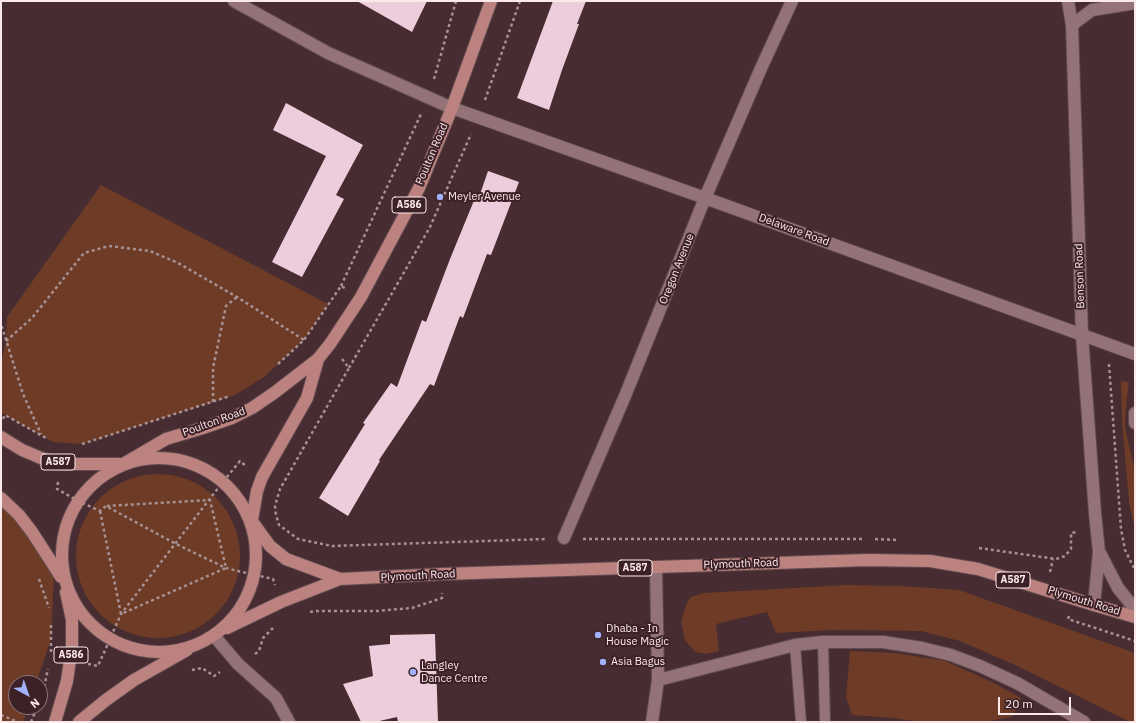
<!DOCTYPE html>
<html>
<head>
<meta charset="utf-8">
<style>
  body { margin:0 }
  #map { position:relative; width:1136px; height:723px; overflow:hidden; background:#472c31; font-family:"IBM Plex Sans",sans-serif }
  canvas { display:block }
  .frame { position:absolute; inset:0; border:2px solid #fce9ec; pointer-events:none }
  .north { position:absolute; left:8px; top:675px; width:40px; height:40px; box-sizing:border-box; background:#3c2227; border:1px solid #897276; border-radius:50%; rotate:140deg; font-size:11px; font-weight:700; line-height:16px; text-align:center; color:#fce9ec }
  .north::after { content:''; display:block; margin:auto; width:14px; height:18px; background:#a3b2fd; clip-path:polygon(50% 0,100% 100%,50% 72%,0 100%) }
  .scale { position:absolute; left:998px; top:697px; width:73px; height:18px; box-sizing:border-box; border:2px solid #fce9ec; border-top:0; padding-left:5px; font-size:12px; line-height:14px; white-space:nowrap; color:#fce9ec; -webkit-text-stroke:3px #3c2227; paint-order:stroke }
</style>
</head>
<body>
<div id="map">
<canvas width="1136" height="723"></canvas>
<div class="frame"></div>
<div class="north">N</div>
<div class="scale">20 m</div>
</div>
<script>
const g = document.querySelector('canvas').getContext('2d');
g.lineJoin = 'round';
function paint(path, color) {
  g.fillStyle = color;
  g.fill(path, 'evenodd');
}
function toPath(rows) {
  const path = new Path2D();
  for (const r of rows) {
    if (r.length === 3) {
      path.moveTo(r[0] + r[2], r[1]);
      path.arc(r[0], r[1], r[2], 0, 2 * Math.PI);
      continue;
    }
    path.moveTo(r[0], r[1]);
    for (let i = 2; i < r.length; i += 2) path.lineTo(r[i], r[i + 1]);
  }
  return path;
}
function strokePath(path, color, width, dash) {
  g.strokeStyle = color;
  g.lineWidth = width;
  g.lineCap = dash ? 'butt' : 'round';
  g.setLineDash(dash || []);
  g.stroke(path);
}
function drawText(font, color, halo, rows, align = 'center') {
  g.font = font + ' "IBM Plex Sans",sans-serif';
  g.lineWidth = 4;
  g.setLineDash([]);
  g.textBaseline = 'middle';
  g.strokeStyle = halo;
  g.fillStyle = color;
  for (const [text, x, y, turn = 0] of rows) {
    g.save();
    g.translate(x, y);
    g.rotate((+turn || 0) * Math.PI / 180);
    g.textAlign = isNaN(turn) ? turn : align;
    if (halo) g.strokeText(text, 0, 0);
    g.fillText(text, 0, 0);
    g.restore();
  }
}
paint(toPath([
  [101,185,328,304,304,340,264,377,235,395,82,444,53,442,1,413,1,362,6,341,7,317],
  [1121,381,1129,382,1126,406,1125,428,1135,471,1135,531,1129,502,1122,422],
  [158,556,82],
  [1,501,32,532,54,577,51,639,36,683,16,683,16,707,28,707,23,722,1,722],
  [846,585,901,586,959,590,1135,653,1135,722,1131,722,1118,716,1015,665,960,641,921,631,834,630,776,633,767,612,716,624,719,651,706,654,695,652,685,640,681,621,687,602,691,597,704,593],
  [850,651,896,653,945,661,994,683,1021,698,1012,717,984,722,921,722,894,718,852,715,846,697]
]), '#6e3c26');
paint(toPath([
  [357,1,427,1,412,32],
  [553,1,586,1,577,24,579,24,562,70,549,110,517,98],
  [286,103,363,145,336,195,344,199,302,277,272,262,326,156,273,130],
  [488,171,519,182,491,255,487,254,463,318,460,316,434,386,430,384,379,460,380,461,348,516,319,498,365,424,363,423,391,383,397,387,422,320,426,322,450,259,475,198,478,200],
  [435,634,438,722,398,722,397,717,375,722,361,722,343,684,373,676,369,646,390,644,390,635]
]), '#edcddb');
const lane = toPath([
  [823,642,825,722],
  [795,645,801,722]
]);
const street = toPath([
  [234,1,328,53,452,108,705,198,1135,354],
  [1072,25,1092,10,1135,3],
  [1135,413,1135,423],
  [564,538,625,396,705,198,762,66,792,1],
  [215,637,238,664,276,698,289,722],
  [658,680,795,645,823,642,883,642,922,648,951,655,980,666,1017,683,1084,722],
  [652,722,658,680,656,568]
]);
const secondary = toPath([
  [1068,1,1072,25,1082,335,1095,513,1099,552,1094,605],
  [1100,553,1118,588,1135,609]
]);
const primary = toPath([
  [1,437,22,450,41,458,62,464,120,464],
  [159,555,97],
  [125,463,166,439,203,428,232,418,252,408,274,393,318,359,330,344,361,297,419,188,452,108,491,1],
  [1,498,19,515,32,532,61,577],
  [252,520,257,491,262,477,307,398,318,359],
  [254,524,270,546,286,559,340,579],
  [227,628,281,602,340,579,444,574,867,560,930,561,978,569,1094,605,1135,617],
  [55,722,67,681,72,646,72,620,66,592],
  [79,722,106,700,134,680,187,650]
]);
strokePath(lane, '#624b50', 12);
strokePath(street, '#624b50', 14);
strokePath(secondary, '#624b50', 14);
strokePath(primary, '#624b50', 14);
strokePath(toPath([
  [434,79,456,1],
  [485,100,520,1],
  [341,286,421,114],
  [1,327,2,327,23,394,41,434],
  [6,341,32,318,84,253,109,246,150,251,178,263,237,297,304,340],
  [342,359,349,368,280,489,275,506,276,515,279,525,298,539,332,546,546,539],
  [278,364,304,340,341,286,345,288],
  [1109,364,1121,529,1125,550,1135,570],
  [349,368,430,227,471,134],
  [213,402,213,368,226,306,237,297],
  [3,419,5,415,46,438],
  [82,444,230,396],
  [58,482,57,489,78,501,100,511,106,506,176,544,226,568,238,571,273,579,275,585],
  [100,511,121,614,226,568,210,500,106,506],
  [583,539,864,539],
  [875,539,898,540],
  [979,548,1056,559,1065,556,1071,549,1071,533,1078,532],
  [1050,572,1053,559],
  [39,579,49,608],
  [310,612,316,611,377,611,412,608,442,598,442,593],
  [1069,616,1068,619,1135,641],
  [51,652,51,623],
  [255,654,259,651,263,638,273,628],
  [88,664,98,666,121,614,222,483,240,461,247,467],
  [192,670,202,668,214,676,220,672],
  [44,687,48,669],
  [1,715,18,722],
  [31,722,37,707]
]), '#a89195', 2.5, [3, 3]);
strokePath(lane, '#937378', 10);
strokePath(street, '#937378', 12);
strokePath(secondary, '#937378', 12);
strokePath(primary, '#bb827f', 12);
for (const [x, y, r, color] of [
  [440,197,4,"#a3b2fd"],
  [598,635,4,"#a3b2fd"],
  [603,662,4,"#a3b2fd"],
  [413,672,4,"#a3b2fd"]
]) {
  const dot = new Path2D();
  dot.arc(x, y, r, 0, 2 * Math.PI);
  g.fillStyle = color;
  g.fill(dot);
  strokePath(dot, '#3c2227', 1.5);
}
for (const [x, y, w] of [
  [409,205,34],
  [58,462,34],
  [635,568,34],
  [1013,580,34],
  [71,655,34]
]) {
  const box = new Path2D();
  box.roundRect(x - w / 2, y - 8, w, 16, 3);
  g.fillStyle = '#3c2227';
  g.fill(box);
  strokePath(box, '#fce9ec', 1);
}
drawText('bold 10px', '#fce9ec', null, [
  ["A586",409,205],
  ["A587",58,462],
  ["A587",635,568],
  ["A587",1013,580],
  ["A586",71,655]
]);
drawText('11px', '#fce9ec', '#3c2227', [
  ["Poulton Road",432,154,-67],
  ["Delaware Road",794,230,20],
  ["Oregon Avenue",677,269,-68],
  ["Benson Road",1080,276,-92],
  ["Poulton Road",214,422,-20],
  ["Plymouth Road",741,564,-2],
  ["Plymouth Road",418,576,-3],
  ["Plymouth Road",1084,601,17]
]);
drawText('11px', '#fce9ec', '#3c2227', [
  ["Meyler Avenue",448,197],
  ["Dhaba - In",606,629],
  ["House Magic",606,642],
  ["Asia Bagus",611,662],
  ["Langley",421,666],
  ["Dance Centre",421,679]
], 'left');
</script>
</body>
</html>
